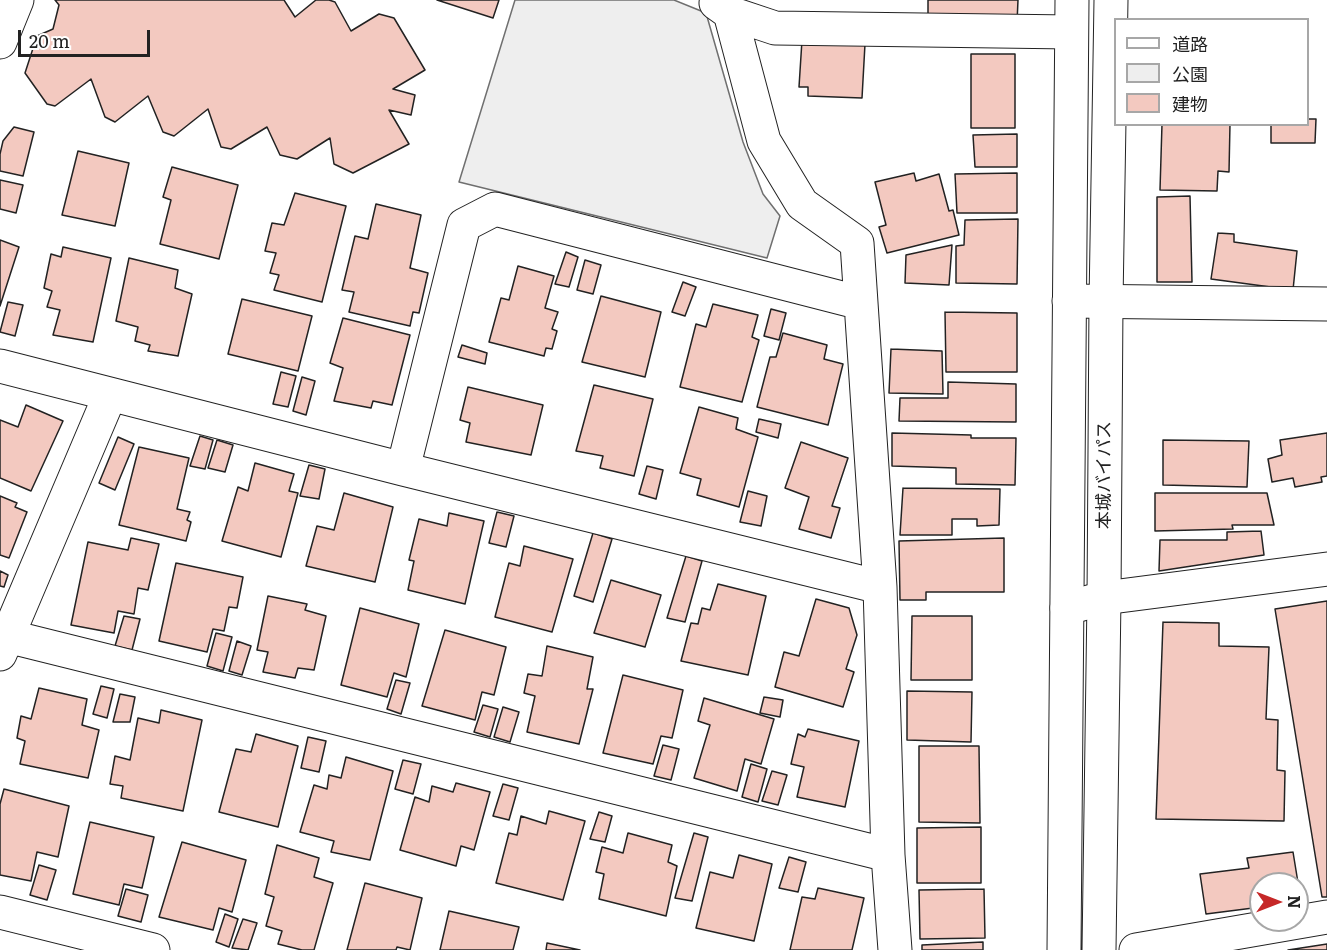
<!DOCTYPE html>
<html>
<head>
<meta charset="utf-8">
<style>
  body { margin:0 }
  #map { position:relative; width:1327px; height:950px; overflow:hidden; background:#fff; font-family:Literata,"Noto Sans JP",serif }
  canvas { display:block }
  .legend { position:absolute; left:1114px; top:18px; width:195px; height:108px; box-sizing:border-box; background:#fff; border:2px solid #a7a7a7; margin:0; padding:8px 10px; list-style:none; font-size:18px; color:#222 }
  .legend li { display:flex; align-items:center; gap:12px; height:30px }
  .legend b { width:30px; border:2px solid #a7a7a7 }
  .north { position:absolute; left:1249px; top:872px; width:60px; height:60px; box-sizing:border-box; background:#fff; border:2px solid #a7a7a7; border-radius:50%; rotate:90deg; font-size:16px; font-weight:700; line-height:24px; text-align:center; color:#222 }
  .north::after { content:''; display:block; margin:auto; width:21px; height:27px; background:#c62828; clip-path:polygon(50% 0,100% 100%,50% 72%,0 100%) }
  .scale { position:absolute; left:18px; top:30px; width:132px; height:27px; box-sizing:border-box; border:3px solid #222; border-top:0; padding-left:8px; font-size:18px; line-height:21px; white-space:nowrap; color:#222; -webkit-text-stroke:4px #fff; paint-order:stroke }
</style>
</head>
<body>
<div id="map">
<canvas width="1327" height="950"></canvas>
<ul class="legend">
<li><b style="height:8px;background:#fff"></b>道路</li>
<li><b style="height:16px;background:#eee"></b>公園</li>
<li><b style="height:16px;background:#f3c9c0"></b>建物</li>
</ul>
<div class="north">N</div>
<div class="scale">20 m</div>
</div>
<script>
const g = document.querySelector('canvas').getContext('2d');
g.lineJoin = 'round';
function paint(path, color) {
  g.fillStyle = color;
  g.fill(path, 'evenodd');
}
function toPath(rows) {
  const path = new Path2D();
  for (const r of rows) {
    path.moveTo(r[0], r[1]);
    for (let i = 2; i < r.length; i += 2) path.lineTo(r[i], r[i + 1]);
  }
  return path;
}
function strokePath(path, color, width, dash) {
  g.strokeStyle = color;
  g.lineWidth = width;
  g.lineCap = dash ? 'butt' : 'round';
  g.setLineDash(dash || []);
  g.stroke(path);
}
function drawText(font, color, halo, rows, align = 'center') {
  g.font = font + ' Literata,"Noto Sans JP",serif';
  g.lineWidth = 4.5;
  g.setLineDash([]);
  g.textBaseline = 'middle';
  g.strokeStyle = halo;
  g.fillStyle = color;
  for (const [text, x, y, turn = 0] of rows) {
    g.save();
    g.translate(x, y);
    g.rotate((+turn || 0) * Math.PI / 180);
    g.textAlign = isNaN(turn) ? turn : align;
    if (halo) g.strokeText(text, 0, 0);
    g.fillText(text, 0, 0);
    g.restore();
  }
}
const green = toPath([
  [515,0,674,0,706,13,743,142,763,194,780,216,767,258,459,182,515,0]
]);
paint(green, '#eee');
strokePath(green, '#6f6f6f', 1.5);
const building = toPath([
  [55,0,284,0,295,17,316,0,329,0,335,2,351,31,379,14,394,18,425,70,393,89,415,95,411,115,389,110,409,144,353,173,334,164,330,138,297,159,280,155,267,127,231,149,221,147,208,109,174,136,163,132,148,96,115,122,105,117,91,79,55,106,47,104,25,73,37,36,53,29,59,5,55,0],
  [437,0,499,0,493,18,437,0],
  [928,0,1018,0,1017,23,928,20,928,0],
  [802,40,865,44,862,98,808,96,808,87,799,87,802,40],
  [971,54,1015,54,1015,128,971,128,971,54],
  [1308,119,1316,119,1315,143,1271,143,1271,124,1308,124,1308,119],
  [1162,124,1230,124,1229,172,1218,171,1217,191,1160,190,1162,124],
  [14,127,34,132,23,176,0,171,0,154,3,141,14,127],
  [1017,134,1017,167,975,167,973,135,1017,134],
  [78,151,129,163,115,226,62,215,78,151],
  [172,167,238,185,219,259,160,244,171,200,163,197,172,167],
  [914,173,916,181,939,174,949,211,953,210,959,235,887,253,879,227,886,225,875,182,914,173],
  [1017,173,1017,213,957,213,955,174,1017,173],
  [0,180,23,185,16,213,0,209,0,180],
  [295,193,346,206,322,302,274,290,279,275,270,273,276,253,265,251,272,223,284,225,295,193],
  [1190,196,1192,282,1157,282,1157,197,1190,196],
  [376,204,421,215,410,268,428,273,419,313,413,312,410,326,349,312,354,292,342,290,355,236,368,239,376,204],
  [1018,219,1017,284,956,283,956,246,964,245,965,220,1018,219],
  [1218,233,1234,234,1234,242,1297,251,1293,290,1211,279,1218,233],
  [0,240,19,247,0,306,0,240],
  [952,245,949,285,905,283,906,255,952,245],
  [63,247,111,258,93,342,53,335,60,310,47,307,52,291,44,288,51,254,61,257,63,247],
  [566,252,578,257,569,287,555,284,566,252],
  [129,258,178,270,175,288,192,294,178,356,148,351,150,345,135,341,138,327,116,321,129,258],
  [585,260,601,265,593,294,577,290,585,260],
  [518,266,554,276,545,308,558,312,552,329,557,331,552,349,546,348,544,356,489,342,501,298,509,300,518,266],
  [683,282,696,287,685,316,672,312,683,282],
  [601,296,661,312,645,377,582,362,601,296],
  [242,299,312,316,298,371,228,354,242,299],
  [8,302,23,305,15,336,0,332,8,302],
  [713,304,758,315,752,337,759,340,742,402,680,387,696,324,706,327,713,304],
  [771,309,786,313,779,340,764,336,771,309],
  [945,312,1017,313,1017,372,946,372,945,312],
  [343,318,410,335,392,405,373,401,371,408,334,401,343,368,330,363,343,318],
  [783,333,827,345,824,359,843,364,828,425,757,407,770,357,776,357,783,333],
  [462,345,487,353,485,364,458,357,462,345],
  [891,349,942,351,943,394,889,393,891,349],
  [281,372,296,376,288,407,273,404,281,372],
  [302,377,315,381,306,415,293,411,302,377],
  [948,382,1016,384,1016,422,899,421,900,398,948,398,948,382],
  [594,385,653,399,634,476,600,468,603,456,576,451,594,385],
  [468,387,543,405,531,455,466,442,470,423,460,420,468,387],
  [26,405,63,421,31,491,0,478,0,420,18,427,26,405],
  [699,407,738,418,736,429,758,437,739,507,697,495,701,479,680,473,699,407],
  [759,419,781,424,778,438,756,432,759,419],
  [892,433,971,435,971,438,1016,438,1015,485,956,484,956,468,892,466,892,433],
  [1327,433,1327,476,1321,477,1322,482,1295,487,1293,478,1272,482,1268,459,1282,455,1280,440,1327,433],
  [200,436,213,440,205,469,190,466,200,436],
  [118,437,134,444,115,490,99,483,118,437],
  [217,440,233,445,225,472,208,468,217,440],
  [1163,440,1249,441,1247,487,1163,485,1163,440],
  [801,442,848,458,832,506,840,508,831,538,799,529,809,497,785,488,801,442],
  [139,447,189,458,177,509,190,512,187,520,191,522,186,541,119,525,139,447],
  [255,463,294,474,289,491,298,493,281,557,222,541,238,487,248,491,255,463],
  [309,465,325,469,319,499,300,496,309,465],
  [647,466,663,470,656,499,639,494,647,466],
  [903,488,1000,489,999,525,977,526,977,519,952,519,952,535,900,535,903,488],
  [748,491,767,496,761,526,740,522,748,491],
  [344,493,393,507,375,582,306,566,317,526,334,530,344,493],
  [1155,493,1267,493,1274,525,1232,525,1233,529,1155,531,1155,493],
  [0,496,17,503,15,507,27,512,9,558,0,555,0,496],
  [497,512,514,516,506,547,489,543,497,512],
  [449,513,484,521,465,604,408,590,414,561,409,560,419,519,447,526,449,513],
  [1261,531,1264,555,1159,571,1160,540,1227,540,1227,532,1261,531],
  [593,533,612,539,593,602,574,596,593,533],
  [131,538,159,544,148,590,138,588,134,614,118,611,114,633,71,625,88,542,128,550,131,538],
  [1004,538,1004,592,926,592,926,600,900,600,899,541,1004,538],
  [524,546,573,559,552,632,495,617,509,563,520,566,524,546],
  [686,556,702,561,685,622,667,618,686,556],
  [176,563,243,577,237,608,229,607,224,631,213,629,207,652,159,641,176,563],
  [0,571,8,575,4,587,0,586,0,571],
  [611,580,661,595,645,647,594,633,611,580],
  [718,584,766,596,748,675,681,661,691,623,698,624,702,608,710,610,718,584],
  [268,596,307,604,305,610,326,616,314,670,298,668,295,678,263,672,268,652,257,650,268,596],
  [816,599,849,608,857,635,846,669,854,672,843,707,775,687,784,652,799,656,816,599],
  [1327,601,1327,897,1322,897,1275,609,1327,601],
  [360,608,419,624,406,677,394,673,387,697,341,685,360,608],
  [124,616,140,619,132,650,115,646,124,616],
  [912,616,972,616,972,680,911,680,912,616],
  [1163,622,1219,623,1219,646,1269,647,1266,719,1278,720,1277,770,1285,771,1284,821,1156,819,1163,622],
  [445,630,506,647,494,695,482,692,475,720,422,706,445,630],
  [216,633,232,637,223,671,207,666,216,633],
  [237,641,251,646,242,675,229,671,237,641],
  [547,646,593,657,587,689,593,689,579,744,527,732,535,696,524,693,528,674,542,676,547,646],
  [623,675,683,690,672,738,661,736,653,764,603,753,623,675],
  [396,680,410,683,401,714,387,709,396,680],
  [101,686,114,689,107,718,93,714,101,686],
  [39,688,87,699,82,725,99,730,88,778,20,764,25,741,17,738,21,716,31,719,39,688],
  [907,691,972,692,971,742,907,740,907,691],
  [120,694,135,697,130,722,113,722,120,694],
  [764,697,783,700,780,717,760,713,764,697],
  [704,698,774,719,761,764,745,759,737,791,694,778,710,725,698,721,704,698],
  [483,705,498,709,490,737,474,732,483,705],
  [503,707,519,712,510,742,494,737,503,707],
  [161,710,202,720,183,811,121,798,123,786,110,784,115,756,130,760,138,718,159,723,161,710],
  [808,729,859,741,845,807,797,797,804,767,791,764,798,734,805,737,808,729],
  [256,734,298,746,278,827,219,812,236,749,251,752,256,734],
  [308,737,326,741,319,772,301,768,308,737],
  [663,745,679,749,671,780,654,776,663,745],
  [919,746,979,746,980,823,919,822,919,746],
  [346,757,393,771,370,860,331,852,334,841,300,832,314,785,327,789,329,775,341,778,346,757],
  [403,760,421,764,413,794,395,789,403,760],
  [751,764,767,769,758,802,742,797,751,764],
  [772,771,787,775,778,805,762,801,772,771],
  [456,783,490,792,474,850,461,846,456,866,400,850,415,797,429,802,432,786,453,792,456,783],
  [503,784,518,788,509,820,493,816,503,784],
  [4,789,69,806,58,857,37,852,31,881,0,875,0,804,4,789],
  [549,811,585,821,563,900,496,883,509,833,517,835,521,816,546,824,549,811],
  [599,812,612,816,605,842,590,839,599,812],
  [90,822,154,837,142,888,124,884,119,905,73,894,90,822],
  [981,827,981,883,917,883,917,828,981,827],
  [628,833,672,845,668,862,677,866,666,916,599,899,604,874,596,872,602,847,623,853,628,833],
  [694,833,708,837,692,901,675,898,694,833],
  [182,842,246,860,232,912,219,908,213,930,159,917,182,842],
  [277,845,319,858,314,877,333,883,314,950,302,950,278,944,282,931,266,926,274,897,265,894,277,845],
  [1293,852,1301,901,1297,901,1297,884,1261,884,1261,907,1206,914,1200,874,1249,868,1247,858,1293,852],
  [739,855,772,864,754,941,696,928,710,872,733,878,739,855],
  [789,857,806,862,798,892,779,888,789,857],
  [39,865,56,870,47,900,30,895,39,865],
  [365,883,422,898,410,950,397,947,396,950,347,950,365,883],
  [818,888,864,898,852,950,790,950,802,897,815,899,818,888],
  [126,889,148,895,141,922,118,916,126,889],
  [984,889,985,938,920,939,919,890,984,889],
  [449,911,519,927,513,950,440,950,449,911],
  [225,914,238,919,229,947,216,942,225,914],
  [243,919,257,923,248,950,232,948,243,919],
  [983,942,983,950,922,950,922,945,983,942],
  [547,943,580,950,546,950,547,943],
  [1327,944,1327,950,1288,950,1327,944]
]);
paint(building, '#f3c9c0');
strokePath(building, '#222', 1.5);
const minor = toPath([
  [716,3,730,13,775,28,1071,32],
  [730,13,764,141,802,204,857,243,880,587,888,855,895,950],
  [0,42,17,0],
  [1069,301,1327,304],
  [0,366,403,469,880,587],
  [403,469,464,225,495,209,861,303],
  [1067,608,1104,598,1327,569],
  [7,636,888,855],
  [0,654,110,395],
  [0,912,153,950],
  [1136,950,1327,917]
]);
const trunk = toPath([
  [1064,950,1072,0],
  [1099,950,1104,598,1106,302,1111,0]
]);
strokePath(minor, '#222', 35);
strokePath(trunk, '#222', 35);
strokePath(minor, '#fff', 33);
strokePath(trunk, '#fff', 33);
drawText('18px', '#222', '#fff', [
  ["本城バイパス",1105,475,-90]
]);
</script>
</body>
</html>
